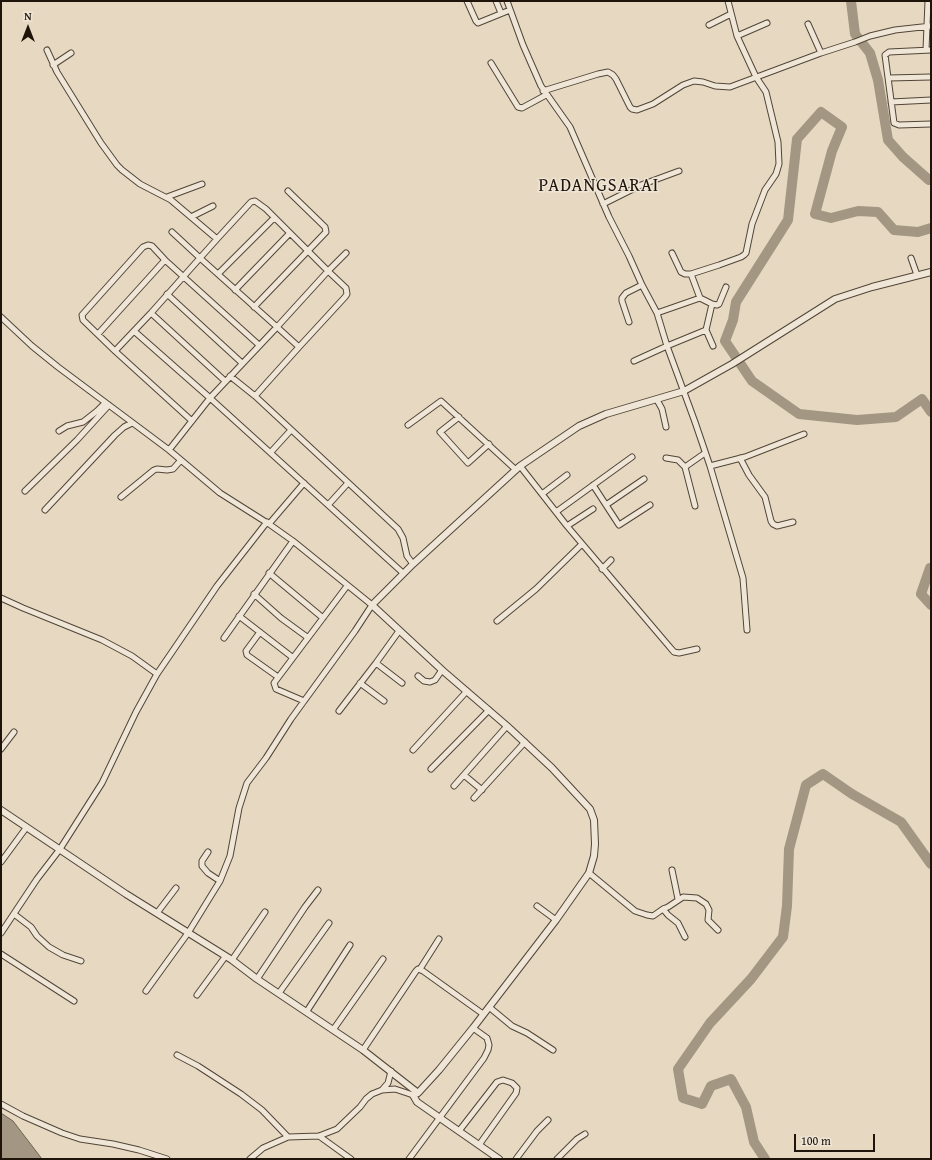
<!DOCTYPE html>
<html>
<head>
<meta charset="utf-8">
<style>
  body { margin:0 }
  #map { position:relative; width:932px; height:1160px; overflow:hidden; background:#e7d9c1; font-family:"Gentium Book Plus",serif }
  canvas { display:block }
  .frame { position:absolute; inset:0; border:2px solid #1f1409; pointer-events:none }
  .north { position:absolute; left:8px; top:8px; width:40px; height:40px; -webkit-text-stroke:3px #efe6d7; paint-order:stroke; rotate:0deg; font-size:11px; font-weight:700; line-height:16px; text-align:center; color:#1f1409 }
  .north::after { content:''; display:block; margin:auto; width:14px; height:18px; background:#1f1409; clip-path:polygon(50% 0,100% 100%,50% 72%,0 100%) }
  .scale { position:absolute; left:794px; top:1134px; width:81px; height:18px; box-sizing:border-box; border:2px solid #1f1409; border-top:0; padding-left:5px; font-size:12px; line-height:14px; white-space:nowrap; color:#1f1409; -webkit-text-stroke:3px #efe6d7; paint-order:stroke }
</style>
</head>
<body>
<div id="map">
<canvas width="932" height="1160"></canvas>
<div class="frame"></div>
<div class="north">N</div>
<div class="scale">100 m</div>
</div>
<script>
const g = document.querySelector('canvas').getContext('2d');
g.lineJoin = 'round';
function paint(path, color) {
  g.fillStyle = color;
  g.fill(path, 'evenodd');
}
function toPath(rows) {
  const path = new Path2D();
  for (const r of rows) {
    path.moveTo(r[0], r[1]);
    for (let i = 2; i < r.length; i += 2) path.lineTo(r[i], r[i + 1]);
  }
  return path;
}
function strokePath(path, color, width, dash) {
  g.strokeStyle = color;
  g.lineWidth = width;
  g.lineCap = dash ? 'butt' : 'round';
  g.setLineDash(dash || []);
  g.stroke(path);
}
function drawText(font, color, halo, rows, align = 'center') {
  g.font = font + ' "Gentium Book Plus",serif';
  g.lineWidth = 3;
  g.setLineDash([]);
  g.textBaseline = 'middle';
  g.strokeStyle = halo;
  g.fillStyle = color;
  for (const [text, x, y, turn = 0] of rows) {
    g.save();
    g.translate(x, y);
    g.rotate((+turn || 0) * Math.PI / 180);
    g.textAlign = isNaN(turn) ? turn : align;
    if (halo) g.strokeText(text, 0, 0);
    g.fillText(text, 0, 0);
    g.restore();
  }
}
const water = toPath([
  [1,1113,13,1121,42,1159,1,1159,1,1113]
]);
paint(water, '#a39682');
strokePath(water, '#6e6252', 1);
strokePath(toPath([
  [851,1,855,34,870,53,878,80,888,140,903,157,929,180,931,180],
  [931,228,918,232,894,230,878,212,858,211,831,218,815,214,832,151,842,127,821,112,797,139,788,220,736,302,733,320,725,341,752,381,799,414,857,420,896,417,922,399,931,412],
  [931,568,930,568,921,594,931,605],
  [765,1159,754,1142,746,1107,731,1079,711,1086,702,1104,683,1098,678,1069,710,1023,751,979,783,937,787,906,789,849,806,785,823,774,852,794,901,822,931,864]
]), '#a39682', 10);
const minor = toPath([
  [467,1,476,21,478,23,510,10],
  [496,1,501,13],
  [507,1,523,45,541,86,570,127,609,217,629,256,642,285,657,313,667,346,695,422,710,466,743,578,747,630],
  [808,24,821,53],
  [709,25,731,14],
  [737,36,767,23],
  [47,50,57,72,101,143,117,165,122,170,140,184,171,200,217,239,200,258,277,327,210,398,403,573],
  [926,50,928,1],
  [931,50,889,52,885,55,894,123,899,125,931,124],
  [491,63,518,107,522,108,546,95],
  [53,65,71,53],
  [889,78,931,77],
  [543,91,598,74,608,72,613,75,616,79,630,107,632,109,637,110,653,104,683,85,694,81,703,82,715,86,730,87,821,53,855,42,870,36,895,30,931,26],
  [891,102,931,100],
  [167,197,202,184],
  [603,204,641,185,679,171],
  [191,217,213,206],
  [172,232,200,258,151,313,115,351,192,421],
  [217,239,251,202,255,201,266,209,328,271,277,327,299,347,255,396],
  [672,253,681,272,685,274,691,274],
  [911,258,917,275],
  [218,274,274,218],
  [235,290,289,234],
  [167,294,242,363],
  [700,298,691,274,719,265,741,257,744,255,746,253,752,224,765,190,776,174,779,164,778,142,766,92,756,77,737,36,728,1],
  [712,304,706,330,713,346],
  [254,307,326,232,325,227,288,191],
  [151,313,225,381],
  [657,313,700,298,712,304,717,305,719,304,726,287],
  [1,317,32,346,58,367,169,450,220,493,269,524,293,541,372,605,355,631,291,719,266,758,247,783,239,808,230,856,220,881,188,933,146,991],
  [629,322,622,301,622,298,626,293,642,285],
  [134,331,210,398,169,450],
  [98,334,165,260],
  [299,347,345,297,347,294,346,288,328,271,346,253],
  [115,351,83,320,82,315,143,247,148,245,152,246,165,260,259,345],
  [634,361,667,346,706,330],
  [230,376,255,396,398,529,403,538,407,556,413,564],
  [657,400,662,409,666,427],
  [459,417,440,432,468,463,489,444],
  [408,425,441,401,516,470],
  [59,431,67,426,83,422,97,411,105,403],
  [271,452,291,430],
  [666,458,678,460,685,467],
  [740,458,749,475,765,497,771,521,773,524,777,526,793,522],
  [520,466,567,526,668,645,674,652,679,653,697,649],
  [710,466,745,457,804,434],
  [593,485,619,525,650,505],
  [25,491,77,440,109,405],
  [542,494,567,475],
  [121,497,154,470,157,469,167,470,173,469,181,460],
  [329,504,348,483],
  [606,505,644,479],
  [695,506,685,467,705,453],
  [45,510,115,435,124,427,132,423],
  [556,512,632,457],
  [269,524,304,483],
  [567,526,593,509],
  [602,569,611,560],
  [269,573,323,618],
  [254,594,281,618,307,637],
  [1,598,23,608,102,640,132,656,157,674],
  [239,616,292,657],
  [497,621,536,589,582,544],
  [260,632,246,651,247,655,278,677],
  [224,638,293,541],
  [376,663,402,683],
  [418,676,424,681,430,682,435,680,442,670],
  [360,683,384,701],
  [304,701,276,689,274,683,347,586],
  [339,711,376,663,399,631],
  [1,749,14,732],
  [413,750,467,691],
  [431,769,489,710],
  [464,775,482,790],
  [454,786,507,726],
  [474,798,525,742],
  [208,852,202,861,202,866,208,873,220,881],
  [1,862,26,828],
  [672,870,678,899],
  [589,873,635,911,647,915,653,916,663,909,668,907,683,897,697,898,706,904,709,910,708,920,718,930],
  [537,906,556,920],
  [663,909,668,915,678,923,685,937],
  [157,913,176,888],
  [14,914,31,927,37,936,49,947,63,955,81,961],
  [1,933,37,879,60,849,102,783,136,712,157,674,217,586,267,522],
  [1,954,74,1001],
  [232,960,265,912],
  [420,969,439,939],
  [257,979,305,907,318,890],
  [279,993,329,923],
  [197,995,225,957],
  [489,1007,512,1026,527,1033,553,1050],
  [307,1011,350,945],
  [333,1030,383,959],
  [363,1050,416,971,418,969,423,971,483,1014],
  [177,1055,198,1066,241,1094,262,1110,288,1137],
  [382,1090,395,1089,413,1095],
  [1,1104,23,1116,62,1133,80,1139,113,1144,139,1150,167,1159],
  [459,1131,497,1082,503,1080,512,1083,517,1088,516,1093,479,1145],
  [319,1136,351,1159],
  [250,1159,263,1148,288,1137,319,1136,337,1129,360,1107,366,1099,372,1094,382,1090,388,1083,391,1071],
  [409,1159,484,1058,488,1050,489,1045,487,1038,473,1028],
  [516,1159,537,1131,548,1120],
  [557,1159,577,1139,585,1134]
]);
const tertiary = toPath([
  [1,810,126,894,232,960,257,979,363,1050,418,1093],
  [499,1159,417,1102,413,1095,418,1093,439,1070,473,1028,556,920,589,873,594,856,595,844,594,820,590,809,552,768,507,726,442,670,372,605,413,564,520,466,579,426,606,414,684,391,732,364,835,299,872,287,931,272]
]);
strokePath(minor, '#514537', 7);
strokePath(tertiary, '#514537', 8);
strokePath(minor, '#efe6d7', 5);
strokePath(tertiary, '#efe6d7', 6);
g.letterSpacing = '1px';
drawText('18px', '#1f1409', '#efe6d7', [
  ["PADANGSARAI",599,186]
]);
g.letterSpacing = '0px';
</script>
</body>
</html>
